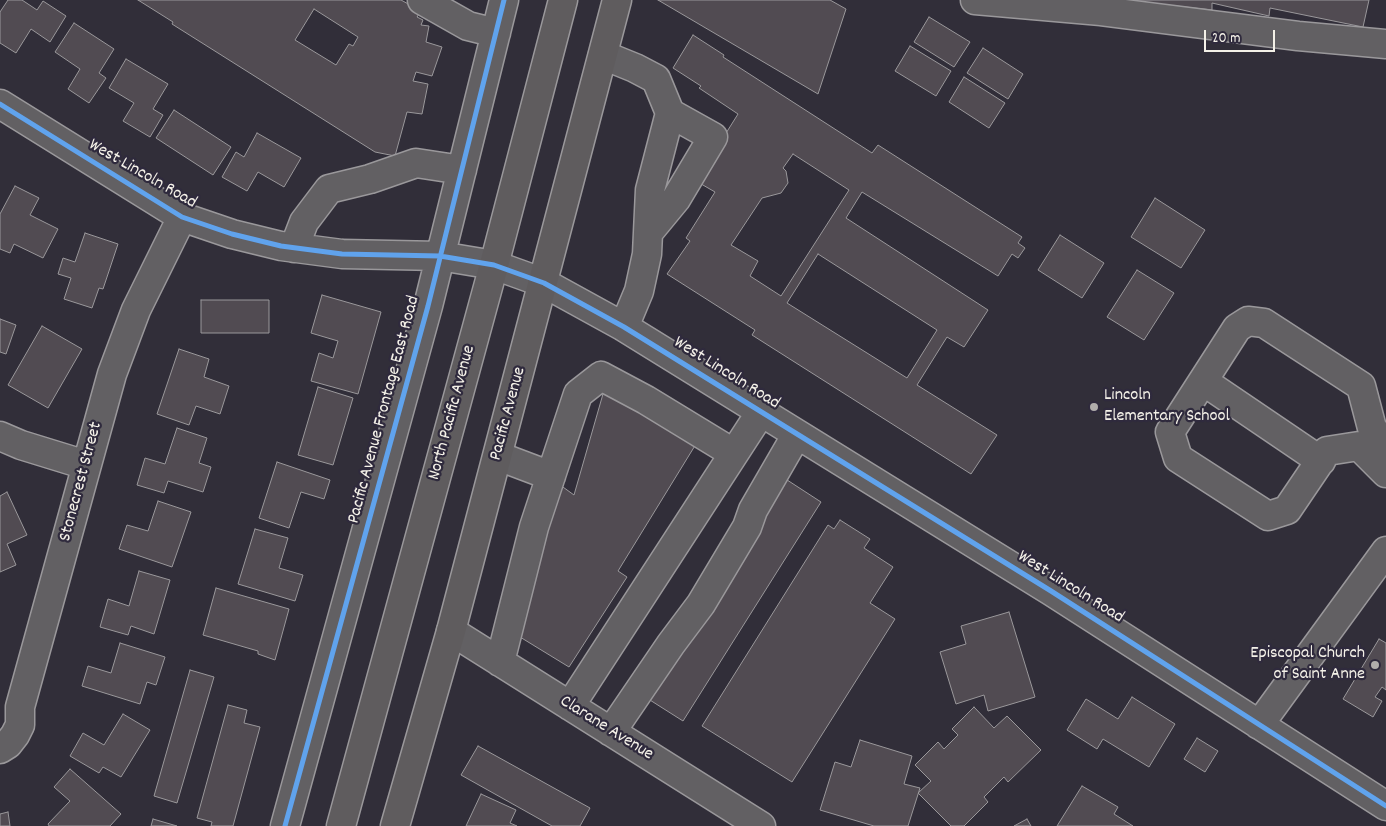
<!DOCTYPE html>
<html>
<head>
<meta charset="utf-8">
<style>
  body { margin:0 }
  #map { position:relative; width:1386px; height:826px; overflow:hidden; background:#312e39; font-family:Dekko,sans-serif }
  canvas { display:block }
  .scale { position:absolute; left:1204px; top:30px; width:71px; height:22px; box-sizing:border-box; border:2px solid #f4f1e8; border-top:0; padding-left:6px; font-size:15px; line-height:18px; white-space:nowrap; color:#f4f1e8; -webkit-text-stroke:4px #2f2a3d; paint-order:stroke }
</style>
</head>
<body>
<div id="map">
<canvas width="1386" height="826"></canvas>
<div class="scale">20 m</div>
</div>
<script>
const g = document.querySelector('canvas').getContext('2d');
g.lineJoin = 'round';
function paint(path, color) {
  g.fillStyle = color;
  g.fill(path, 'evenodd');
}
function toPath(rows) {
  const path = new Path2D();
  for (const r of rows) {
    path.moveTo(r[0], r[1]);
    for (let i = 2; i < r.length; i += 2) path.lineTo(r[i], r[i + 1]);
  }
  return path;
}
function strokePath(path, color, width, dash) {
  g.strokeStyle = color;
  g.lineWidth = width;
  g.lineCap = dash ? 'butt' : 'round';
  g.setLineDash(dash || []);
  g.stroke(path);
}
function drawText(font, color, halo, rows, align = 'center') {
  g.font = font + ' Dekko,sans-serif';
  g.lineWidth = 4.5;
  g.setLineDash([]);
  g.textBaseline = 'middle';
  g.strokeStyle = halo;
  g.fillStyle = color;
  for (const [text, x, y, turn = 0] of rows) {
    g.save();
    g.translate(x, y);
    g.rotate((+turn || 0) * Math.PI / 180);
    g.textAlign = isNaN(turn) ? turn : align;
    if (halo) g.strokeText(text, 0, 0);
    g.fillText(text, 0, 0);
    g.restore();
  }
}
const building = toPath([
  [8,0,22,0,37,10,43,1,66,16,50,42,31,29,16,53,0,43,0,12,8,0],
  [138,0,401,0,421,11,417,17,423,20,421,25,429,26,426,42,442,47,432,76,416,72,413,81,428,84,422,114,407,112,395,156,375,152,172,24,173,22,138,0],
  [314,9,358,37,353,46,349,44,336,65,295,40,314,9],
  [658,0,830,0,846,9,818,94,658,0],
  [1123,0,1369,0,1363,27,1270,8,1269,16,1212,3,1212,10,1123,0],
  [929,17,970,42,954,67,914,42,929,17],
  [74,23,114,49,99,73,106,78,89,103,68,89,80,69,55,52,74,23],
  [693,35,724,55,723,57,872,153,878,145,1022,237,1018,243,1025,248,1018,258,1012,254,998,276,862,192,846,218,988,310,964,347,947,337,917,385,997,435,971,474,752,335,755,330,667,274,690,241,686,238,715,192,696,181,738,114,699,88,701,86,673,68,693,35],
  [793,154,849,190,781,296,750,276,758,261,731,245,762,198,781,193,788,183,786,171,783,168,793,154],
  [818,254,937,330,907,378,787,303,818,254],
  [910,46,951,71,936,96,895,71,910,46],
  [983,48,1023,74,1008,99,967,73,983,48],
  [126,59,168,84,153,109,163,115,150,137,123,121,134,103,109,88,126,59],
  [964,77,1005,103,989,128,949,102,964,77],
  [174,110,231,147,213,175,156,138,174,110],
  [257,133,301,158,284,187,258,172,247,191,222,177,236,152,244,157,257,133],
  [15,186,39,198,30,215,58,229,43,258,14,244,10,253,0,249,0,214,15,186],
  [1155,198,1205,230,1181,268,1131,237,1155,198],
  [85,233,118,244,103,289,99,288,92,308,64,299,71,278,58,274,63,258,75,262,85,233],
  [1060,235,1104,263,1082,298,1038,270,1060,235],
  [1137,270,1174,293,1144,340,1107,317,1137,270],
  [322,295,381,312,358,394,311,381,319,353,333,358,338,341,311,333,322,295],
  [201,300,269,300,269,333,201,333,201,300],
  [0,319,16,325,6,354,0,352,0,319],
  [42,326,82,349,48,408,8,385,42,326],
  [179,349,209,359,204,377,229,386,220,414,196,406,189,425,157,414,179,349],
  [318,387,353,398,333,465,298,455,318,387],
  [605,387,696,444,618,571,627,577,569,667,520,637,556,482,574,495,605,387],
  [177,428,207,438,199,463,211,467,203,492,168,481,164,493,137,485,145,458,165,464,177,428],
  [277,462,330,480,324,499,301,492,289,528,259,518,277,462],
  [781,476,821,502,683,721,642,695,781,476],
  [7,492,27,535,7,544,16,565,0,572,0,496,7,492],
  [158,501,191,512,172,567,119,549,127,525,148,531,158,501],
  [840,520,870,539,864,548,893,567,870,603,895,619,792,782,702,726,828,525,834,529,840,520],
  [255,529,288,538,279,568,303,575,295,601,238,584,255,529],
  [139,571,170,580,154,634,131,626,128,635,100,627,108,599,129,606,139,571],
  [216,588,289,609,275,660,258,654,258,651,203,635,216,588],
  [1009,612,1035,697,988,711,984,695,956,704,940,652,966,644,961,626,1009,612],
  [1379,639,1386,643,1386,690,1382,687,1375,697,1382,701,1373,717,1343,699,1379,639],
  [120,643,165,657,156,685,147,682,140,704,82,686,88,666,111,673,120,643],
  [190,670,214,677,177,803,154,796,190,670],
  [1132,697,1175,724,1149,767,1103,739,1097,749,1067,730,1086,699,1118,719,1132,697],
  [228,705,247,710,244,723,260,727,233,826,211,826,212,822,197,818,228,705],
  [974,707,994,728,1007,716,1041,750,1008,782,1004,777,984,797,988,802,964,826,951,826,918,793,931,781,915,765,938,742,944,749,958,735,952,729,974,707],
  [123,714,150,730,121,777,103,767,99,773,70,756,83,733,104,745,123,714],
  [1197,738,1218,751,1205,772,1184,759,1197,738],
  [860,740,912,756,904,784,920,788,908,826,874,826,820,810,835,762,851,767,860,740],
  [478,746,590,808,580,826,552,826,461,775,478,746],
  [70,769,121,814,110,826,49,826,48,824,70,801,54,787,70,769],
  [1082,786,1118,807,1114,814,1133,826,1057,826,1082,786],
  [481,794,516,810,510,823,517,826,466,826,481,794],
  [8,812,10,826,0,826,0,814,8,812],
  [153,819,177,826,151,826,153,819],
  [1027,819,1031,826,1014,826,1027,819]
]);
paint(building, '#514b52');
strokePath(building, '#9a989b', 1);
const minor = toPath([
  [422,0,468,26,496,33],
  [975,0,1101,11,1298,36,1386,44],
  [603,55,635,68,656,79,670,113,650,190,647,254,639,291,624,327],
  [0,104,182,217,232,234,281,246,342,254,440,256,494,265,544,283,624,327,1051,591,1386,806],
  [648,233,676,199,713,137,670,113],
  [294,248,304,222,329,189,370,179,416,163,462,170],
  [1203,381,1321,461],
  [0,436,21,445,86,465],
  [1386,445,1372,428,1361,386,1264,323,1248,321,1237,328,1170,432,1178,458,1268,516,1287,510,1327,451,1359,446,1386,473],
  [498,456,551,476],
  [451,631,761,826],
  [500,662,534,527,578,394,601,376,646,400,733,453],
  [570,706,761,412],
  [1259,725,1386,551],
  [611,732,671,644,701,604,747,527,753,510,797,434],
  [0,749,8,744,15,735,20,725,20,707,112,374,136,310,182,217],
  [285,826,428,306,504,0]
]);
const major = toPath([
  [341,826,494,265,563,0],
  [395,826,451,631,617,0]
]);
strokePath(minor, '#9a989b', 31);
strokePath(major, '#9a989b', 31);
strokePath(minor, '#626063', 28);
strokePath(major, '#5f5c5e', 28);
strokePath(toPath([
  [0,104,182,217,232,234,281,246,342,254,440,256,494,265,544,283,624,327,1051,591,1386,806],
  [285,826,428,306,504,0]
]), '#60a3ed', 5);
for (const [x, y, r, color] of [
  [1094,407,5,"#b0adab"],
  [1375,665,5,"#b0adab"]
]) {
  const dot = new Path2D();
  dot.arc(x, y, r, 0, 2 * Math.PI);
  g.fillStyle = color;
  g.fill(dot);
  strokePath(dot, '#2f2a3d', 2);
}
drawText('18px', '#f4f1e8', '#2f2a3d', [
  ["West Lincoln Road",142,175,30],
  ["West Lincoln Road",726,374,32],
  ["Pacific Avenue Frontage East Road",385,410,-75],
  ["North Pacific Avenue",453,413,-75],
  ["Pacific Avenue",509,414,-75],
  ["Stonecrest Street",82,482,-75],
  ["West Lincoln Road",1070,588,32],
  ["Clarane Avenue",606,729,32]
]);
drawText('18px', '#f4f1e8', '#2f2a3d', [
  ["Lincoln",1104,397],
  ["Elementary School",1104,418],
  ["Episcopal Church",1365,655,"right"],
  ["of Saint Anne",1365,676,"right"]
], 'left');
</script>
</body>
</html>
